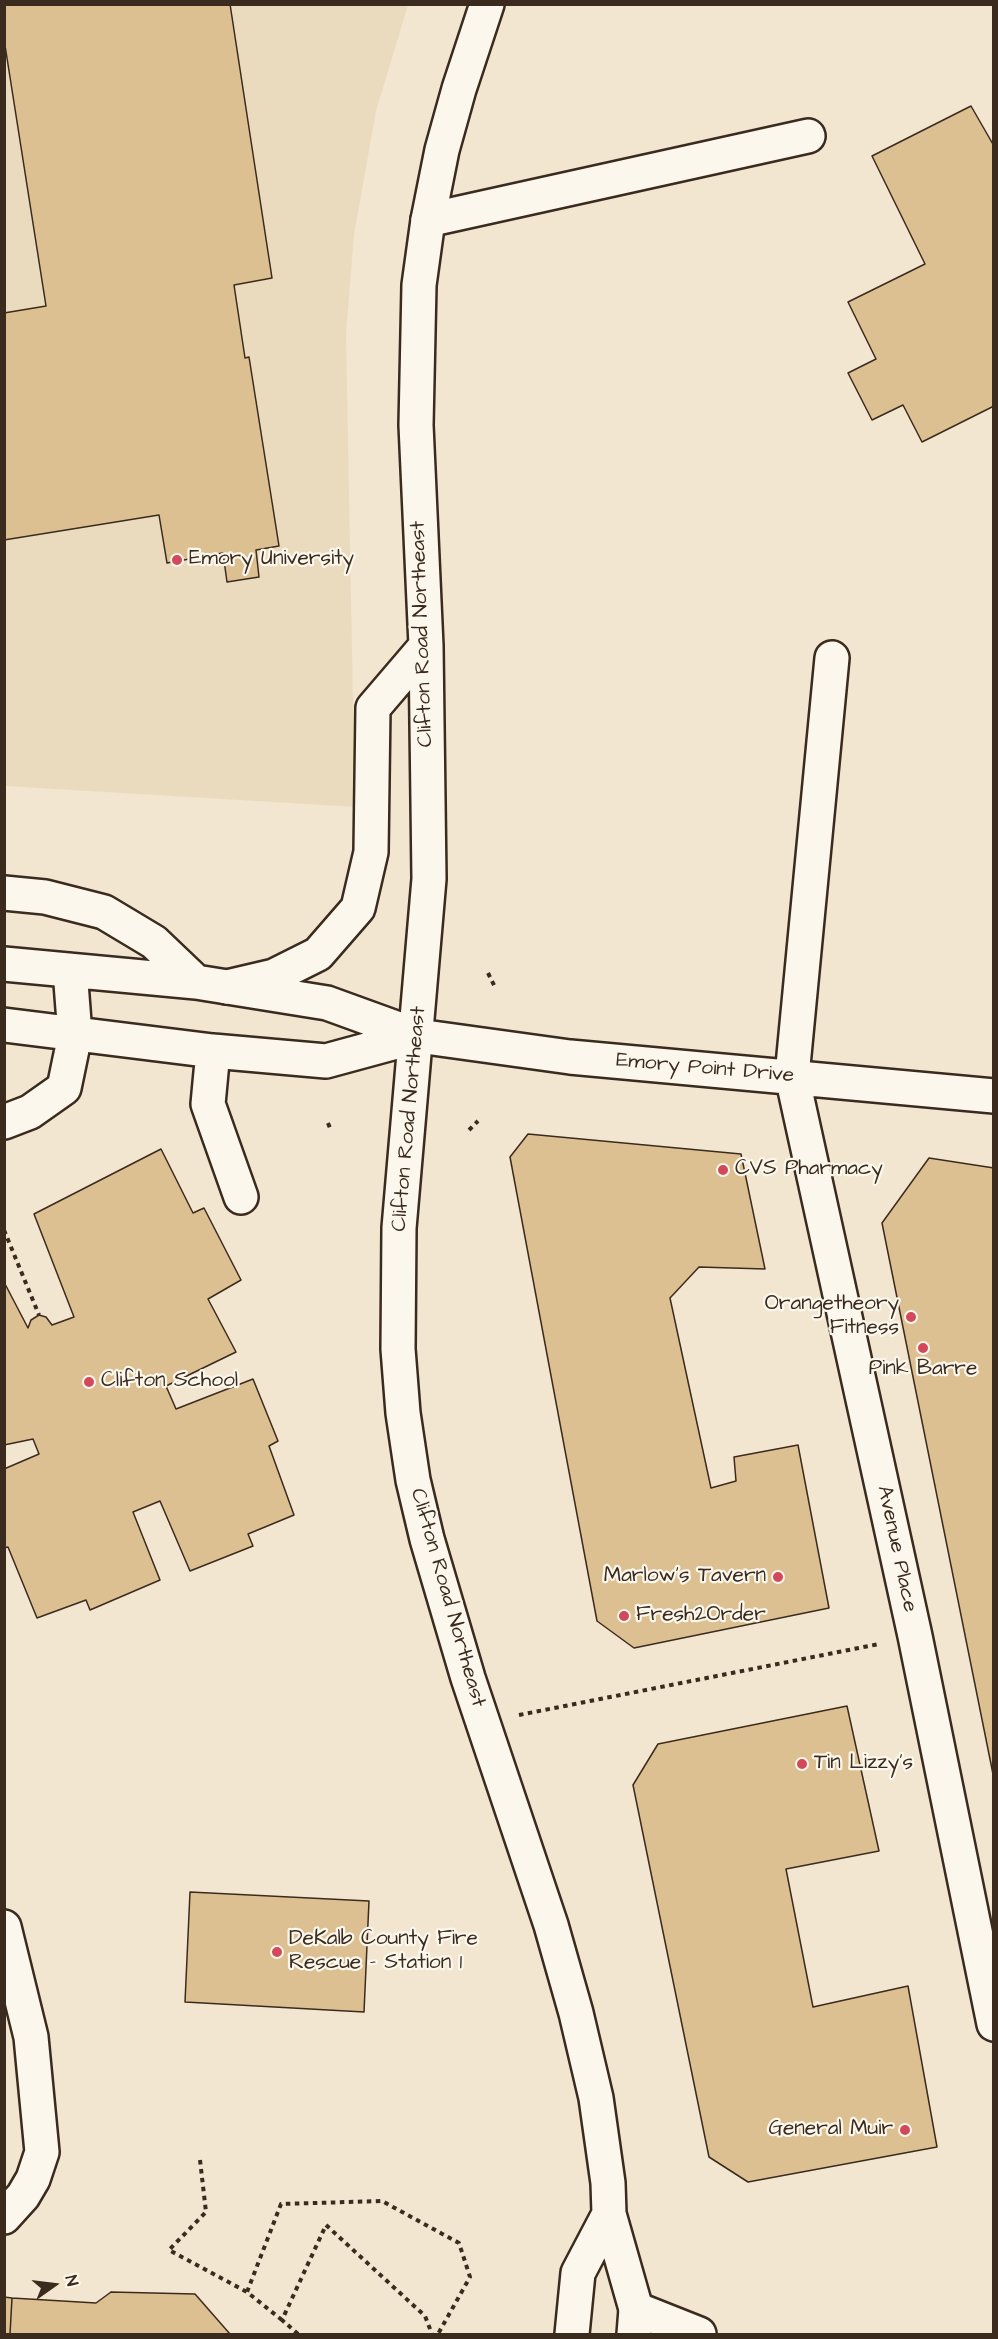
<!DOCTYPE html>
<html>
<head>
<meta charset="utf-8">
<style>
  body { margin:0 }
  #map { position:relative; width:998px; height:2339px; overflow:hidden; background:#f2e6d1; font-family:"Architects Daughter",sans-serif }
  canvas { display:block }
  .frame { position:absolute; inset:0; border:6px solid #3b2a1e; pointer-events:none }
  .north { position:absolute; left:24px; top:2255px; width:60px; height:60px; -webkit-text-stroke:4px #fbf7ec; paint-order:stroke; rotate:76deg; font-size:16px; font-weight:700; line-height:24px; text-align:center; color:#3b2a1e }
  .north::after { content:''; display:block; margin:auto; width:21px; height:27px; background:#3b2a1e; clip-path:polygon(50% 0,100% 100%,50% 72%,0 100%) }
</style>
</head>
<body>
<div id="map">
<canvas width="998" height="2339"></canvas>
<div class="frame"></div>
<div class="north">N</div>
</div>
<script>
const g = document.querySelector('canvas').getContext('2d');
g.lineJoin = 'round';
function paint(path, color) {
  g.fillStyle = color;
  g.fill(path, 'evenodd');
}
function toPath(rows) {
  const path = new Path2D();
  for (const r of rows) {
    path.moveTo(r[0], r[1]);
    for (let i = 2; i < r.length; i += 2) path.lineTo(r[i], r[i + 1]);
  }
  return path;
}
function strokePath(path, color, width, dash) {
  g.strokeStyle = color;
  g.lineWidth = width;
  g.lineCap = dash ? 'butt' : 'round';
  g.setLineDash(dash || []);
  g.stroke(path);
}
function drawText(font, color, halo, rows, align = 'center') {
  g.font = font + ' "Architects Daughter",sans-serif';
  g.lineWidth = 4.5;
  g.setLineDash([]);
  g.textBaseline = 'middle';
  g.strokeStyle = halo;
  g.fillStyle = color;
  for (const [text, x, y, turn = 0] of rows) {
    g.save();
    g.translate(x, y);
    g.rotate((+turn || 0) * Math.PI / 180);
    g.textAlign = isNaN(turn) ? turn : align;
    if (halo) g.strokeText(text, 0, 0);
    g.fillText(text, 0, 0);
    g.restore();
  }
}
paint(toPath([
  [4,5,408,5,376,111,354,235,346,334,355,807,5,786]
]), '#ebdbbe');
const building = toPath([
  [4,4,230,4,272,278,234,285,245,358,249,357,279,546,256,550,259,577,227,582,223,553,167,563,159,515,4,540,4,313,46,306,4,39,4,4],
  [971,106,994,146,994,406,922,442,903,405,872,420,848,373,876,359,848,302,925,264,872,156,971,106],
  [528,1134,741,1154,765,1269,699,1267,670,1298,711,1488,736,1481,734,1457,798,1445,829,1608,634,1648,597,1621,510,1157,528,1134],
  [161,1149,193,1213,204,1208,241,1280,208,1299,236,1352,166,1386,176,1409,253,1379,278,1441,269,1446,294,1515,248,1534,253,1546,190,1571,160,1501,133,1512,160,1580,90,1610,86,1600,37,1618,8,1547,4,1548,4,1469,39,1454,33,1439,4,1445,4,1282,28,1328,31,1320,39,1315,46,1317,52,1325,74,1317,34,1214,161,1149],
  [929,1158,994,1168,994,1779,882,1223,929,1158],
  [847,1706,879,1851,786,1869,813,2007,908,1986,937,2147,748,2182,709,2157,633,1785,658,1744,847,1706],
  [190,1892,369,1901,364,2012,185,2002,190,1892],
  [111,2292,195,2294,230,2334,10,2334,12,2298,96,2303,111,2292],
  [4,2297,12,2298,10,2334,4,2334,4,2297]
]);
paint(building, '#dcc091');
strokePath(building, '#3b2a1e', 1.5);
const minor = toPath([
  [428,220,808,136],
  [832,658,792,1076,915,1636,994,2024],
  [4,893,45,897,104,912,154,942,196,982],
  [4,964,196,982,327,1003,418,1036,570,1057,994,1096],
  [4,1025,213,1051,326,1061,418,1036],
  [213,1051,208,1104,241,1197],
  [4,1122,30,1112,64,1088,75,1035,70,970],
  [4,1927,31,2037,42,2152,33,2179,23,2196,4,2217],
  [636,2309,699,2334]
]);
const major = toPath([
  [487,4,459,89,442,150,428,220,419,285,416,425,426,646,429,879,399,1228,398,1349,403,1413,413,1480,427,1539,468,1678,551,1925,576,2013,596,2098,608,2183,609,2214,636,2309,634,2334],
  [227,987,274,976,318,954,358,908,371,852,373,708,426,646],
  [572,2334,578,2273,609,2214]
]);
strokePath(minor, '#3b2a1e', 38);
strokePath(major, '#3b2a1e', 38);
strokePath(toPath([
  [488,973,496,989],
  [328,1123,330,1128],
  [469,1130,478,1121],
  [4,1230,39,1315],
  [519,1715,879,1644],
  [200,2160,206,2212,169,2250,247,2292],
  [282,2320,247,2292,281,2204,382,2201,459,2243,470,2277,438,2334],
  [298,2334,282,2320,326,2225,425,2316,432,2334]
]), '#3b2a1e', 4, [4.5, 4.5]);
strokePath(minor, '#fbf7ec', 33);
strokePath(major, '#fbf7ec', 33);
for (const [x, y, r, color] of [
  [177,560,6,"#d1495b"],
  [723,1170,6,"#d1495b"],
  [911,1317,6,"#d1495b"],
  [923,1348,6,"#d1495b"],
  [89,1382,6,"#d1495b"],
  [778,1577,6,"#d1495b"],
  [624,1616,6,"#d1495b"],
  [802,1764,6,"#d1495b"],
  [277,1952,6,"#d1495b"],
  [905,2130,6,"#d1495b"]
]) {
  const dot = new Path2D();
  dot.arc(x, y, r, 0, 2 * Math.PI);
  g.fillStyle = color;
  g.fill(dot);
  strokePath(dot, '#fbf7ec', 2);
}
drawText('21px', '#3b2a1e', '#fbf7ec', [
  ["Emory University",189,560],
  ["CVS Pharmacy",735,1170],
  ["Orangetheory",899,1305,"right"],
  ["Fitness",899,1329,"right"],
  ["Pink Barre",923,1370,"center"],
  ["Clifton School",101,1382],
  ["Marlow's Tavern",766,1577,"right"],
  ["Fresh2Order",636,1616],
  ["Tin Lizzy's",814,1764],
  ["DeKalb County Fire",289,1940],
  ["Rescue - Station 1",289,1964],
  ["General Muir",893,2130,"right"]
], 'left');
drawText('21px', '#3b2a1e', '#fbf7ec', [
  ["Clifton Road Northeast",423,634,-92],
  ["Emory Point Drive",705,1069,5],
  ["Clifton Road Northeast",410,1119,-85],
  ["Avenue Place",896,1549,78],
  ["Clifton Road Northeast",447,1598,74]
]);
</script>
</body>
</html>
